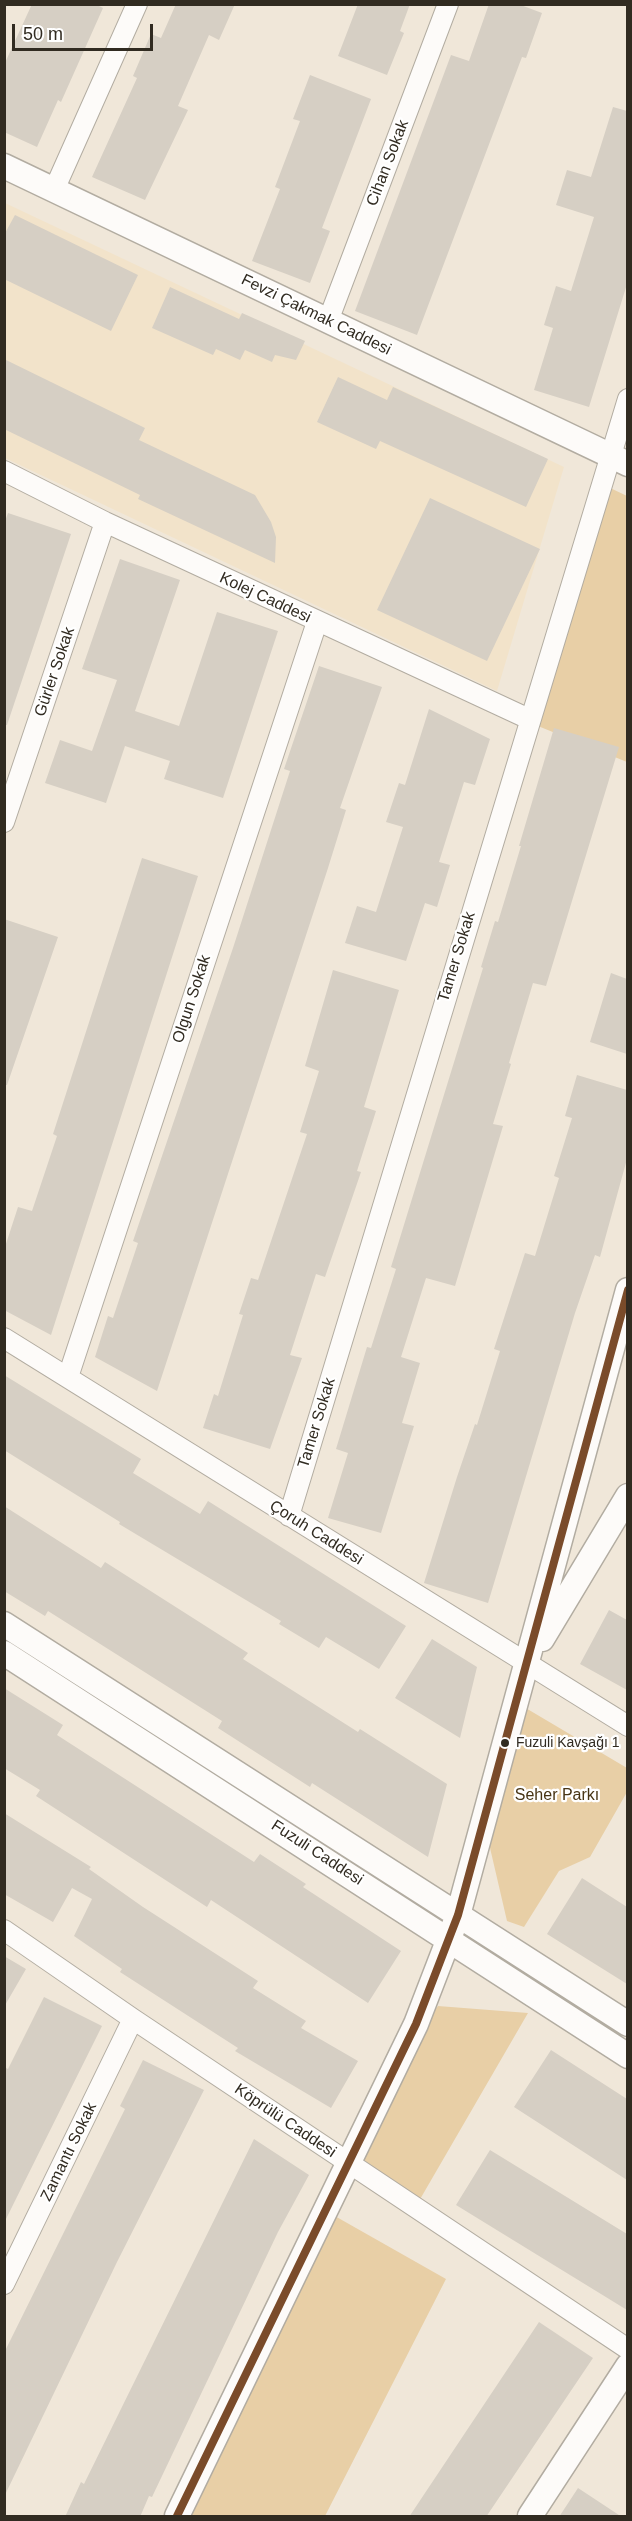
<!DOCTYPE html>
<html>
<head>
<meta charset="utf-8">
<style>
  body { margin:0 }
  #map { position:relative; width:632px; height:2521px; overflow:hidden; background:#f0e7d9; font-family:Arial,sans-serif }
  canvas { display:block }
  .frame { position:absolute; inset:0; border:6px solid #312b21; pointer-events:none }
  .scale { position:absolute; left:12px; top:24px; width:141px; height:27px; box-sizing:border-box; border:3px solid #312b21; border-top:0; padding-left:8px; font-size:18px; line-height:21px; white-space:nowrap; color:#312b21; -webkit-text-stroke:4px #fff; paint-order:stroke }
</style>
</head>
<body>
<div id="map">
<canvas width="632" height="2521"></canvas>
<div class="frame"></div>
<div class="scale">50 m</div>
</div>
<script>
const g = document.querySelector('canvas').getContext('2d');
g.lineJoin = 'round';
function paint(path, color) {
  g.fillStyle = color;
  g.fill(path, 'evenodd');
}
function toPath(rows) {
  const path = new Path2D();
  for (const r of rows) {
    path.moveTo(r[0], r[1]);
    for (let i = 2; i < r.length; i += 2) path.lineTo(r[i], r[i + 1]);
  }
  return path;
}
function strokePath(path, color, width, dash) {
  g.strokeStyle = color;
  g.lineWidth = width;
  g.lineCap = dash ? 'butt' : 'round';
  g.setLineDash(dash || []);
  g.stroke(path);
}
function drawText(font, color, halo, rows, align = 'center') {
  g.font = font + ' Arial,sans-serif';
  g.lineWidth = 4.5;
  g.setLineDash([]);
  g.textBaseline = 'middle';
  g.strokeStyle = halo;
  g.fillStyle = color;
  for (const [text, x, y, turn = 0] of rows) {
    g.save();
    g.translate(x, y);
    g.rotate((+turn || 0) * Math.PI / 180);
    g.textAlign = isNaN(turn) ? turn : align;
    if (halo) g.strokeText(text, 0, 0);
    g.fillText(text, 0, 0);
    g.restore();
  }
}
paint(toPath([
  [5,203,564,467,497,691,5,458]
]), '#f2e3ca');
paint(toPath([
  [604,485,627,496,627,762,528,722],
  [524,1707,627,1768,627,1792,590,1857,559,1871,524,1927,507,1921,484,1822],
  [438,2006,528,2013,419,2201,353,2160,414,2038],
  [326,2211,446,2279,325,2516,176,2516]
]), '#e8cfa6');
paint(toPath([
  [32,4,95,4,103,8,61,102,58,100,37,147,4,132,4,65],
  [176,4,235,4,219,40,209,35,178,106,188,110,145,200,92,177,137,78,133,76,151,34,161,38],
  [358,4,410,4,400,31,404,33,387,75,338,56],
  [489,4,518,4,542,13,526,58,522,57,417,335,355,311,451,55,469,61],
  [310,75,371,99,322,228,330,231,310,283,252,261,280,189,275,187,300,121,293,119],
  [613,107,627,111,627,284,589,407,534,390,553,328,544,325,556,286,571,291,594,217,556,205,567,170,591,177],
  [15,215,138,275,111,331,4,279,4,235],
  [170,287,239,319,242,313,305,341,296,360,275,355,272,362,245,350,240,360,216,349,213,355,152,328],
  [4,359,145,428,139,440,255,495,271,522,276,537,275,563,138,499,140,495,4,429],
  [338,377,387,400,393,387,548,459,526,507,380,441,376,449,317,422],
  [430,498,540,549,487,661,377,610],
  [8,513,71,534,7,725,4,725,4,524],
  [120,559,180,580,135,711,179,726,217,612,278,631,223,798,164,779,170,761,125,746,106,803,45,783,60,740,92,751,117,680,82,669],
  [319,666,382,687,340,808,346,810,328,868,157,1391,95,1357,108,1316,113,1318,138,1243,133,1241,233,948,290,771,284,769],
  [429,709,490,739,475,785,464,782,439,862,450,865,437,907,425,903,406,961,345,943,357,906,376,912,403,827,386,822,399,783,405,785],
  [554,728,619,747,546,986,533,983,509,1063,511,1064,493,1124,503,1126,455,1286,426,1278,401,1357,420,1363,402,1423,414,1426,381,1533,328,1518,348,1453,336,1449,367,1347,371,1348,396,1269,391,1267,483,968,481,967,495,921,498,922,521,846,519,846],
  [142,858,198,876,51,1335,4,1310,4,1250,18,1207,32,1211,57,1136,53,1134],
  [4,919,58,937,7,1085,4,1085],
  [333,970,399,990,364,1107,376,1111,357,1171,361,1172,325,1277,316,1274,290,1355,302,1358,270,1449,203,1428,214,1394,218,1396,243,1315,239,1314,251,1278,258,1280,307,1134,300,1132,319,1071,305,1066],
  [611,973,627,979,627,1054,590,1042],
  [577,1075,627,1090,627,1159,600,1257,595,1255,575,1313,488,1603,424,1583,457,1477,475,1424,477,1425,500,1351,494,1349,525,1253,535,1256,559,1178,554,1176,572,1118,565,1116],
  [4,1375,141,1459,133,1473,200,1514,208,1501,406,1626,379,1669,326,1637,319,1648,279,1624,281,1621,119,1524,120,1522,4,1450],
  [4,1506,101,1568,105,1562,248,1653,243,1659,358,1732,360,1729,447,1784,428,1857,312,1783,310,1787,218,1728,222,1721,48,1611,45,1616,4,1591],
  [609,1610,627,1620,627,1690,580,1664],
  [432,1639,477,1667,460,1738,395,1698],
  [4,1688,63,1725,57,1735,254,1862,260,1854,306,1884,303,1887,401,1951,368,2003,211,1900,207,1907,36,1796,40,1790,4,1768],
  [4,1813,91,1867,89,1869,143,1907,258,1981,253,1988,306,2021,301,2028,358,2061,331,2108,235,2051,238,2048,120,1972,122,1969,74,1936,92,1899,72,1888,53,1922,4,1894],
  [582,1878,627,1907,627,1984,547,1934],
  [4,1956,26,1969,4,2007],
  [44,1997,102,2026,4,2223,4,2067,8,2069],
  [551,2050,627,2099,627,2180,514,2107],
  [143,2060,204,2090,117,2262,4,2497,4,2353,125,2109,120,2106],
  [254,2139,309,2175,278,2232,152,2497,149,2496,140,2517,65,2517,81,2482,84,2484],
  [490,2150,627,2234,627,2310,456,2205],
  [539,2322,593,2358,486,2517,409,2517],
  [578,2488,622,2517,559,2517]
]), '#d6cfc4');
const minor = toPath([
  [54,190,137,4],
  [328,321,448,4],
  [4,471,105,522,529,719],
  [4,822,105,522],
  [4,1338,628,1726],
  [68,1377,317,622],
  [289,1516,628,399],
  [4,1930,133,2019,628,2349],
  [4,2284,133,2019]
]);
const tertiary = toPath([
  [4,166,628,464],
  [4,1624,628,2024],
  [542,1639,628,1496],
  [4,1653,628,2056],
  [177,2516,416,2024,458,1915,628,1290],
  [530,2516,628,2366]
]);
strokePath(minor, '#b2aca1', 22);
strokePath(tertiary, '#b2aca1', 27);
strokePath(minor, '#fdfbf9', 20);
strokePath(tertiary, '#fdfbf9', 24);
strokePath(toPath([
  [177,2516,416,2024,458,1915,628,1290]
]), '#7a4b2a', 8);
for (const [x, y, r, color] of [
  [505,1743,5,"#312b21"]
]) {
  const dot = new Path2D();
  dot.arc(x, y, r, 0, 2 * Math.PI);
  g.fillStyle = color;
  g.fill(dot);
  strokePath(dot, '#fff', 2);
}
drawText('14px', '#312b21', '#fff', [
  ["Fuzuli Kavşağı 1",516,1743]
], 'left');
drawText('16px', '#312b21', '#fff', [
  ["Cihan Sokak",388,163,-69],
  ["Fevzi Çakmak Caddesi",316,315,26],
  ["Kolej Caddesi",265,598,25],
  ["Gürler Sokak",55,672,-71],
  ["Tamer Sokak",457,957,-73],
  ["Olgun Sokak",192,999,-72],
  ["Tamer Sokak",317,1423,-73],
  ["Çoruh Caddesi",316,1533,32],
  ["Fuzuli Caddesi",317,1853,33],
  ["Köprülü Caddesi",285,2121,34],
  ["Zamantı Sokak",69,2152,-64]
]);
drawText('16px', '#473414', '#fff', [
  ["Seher Parkı",557,1796]
]);
</script>
</body>
</html>
